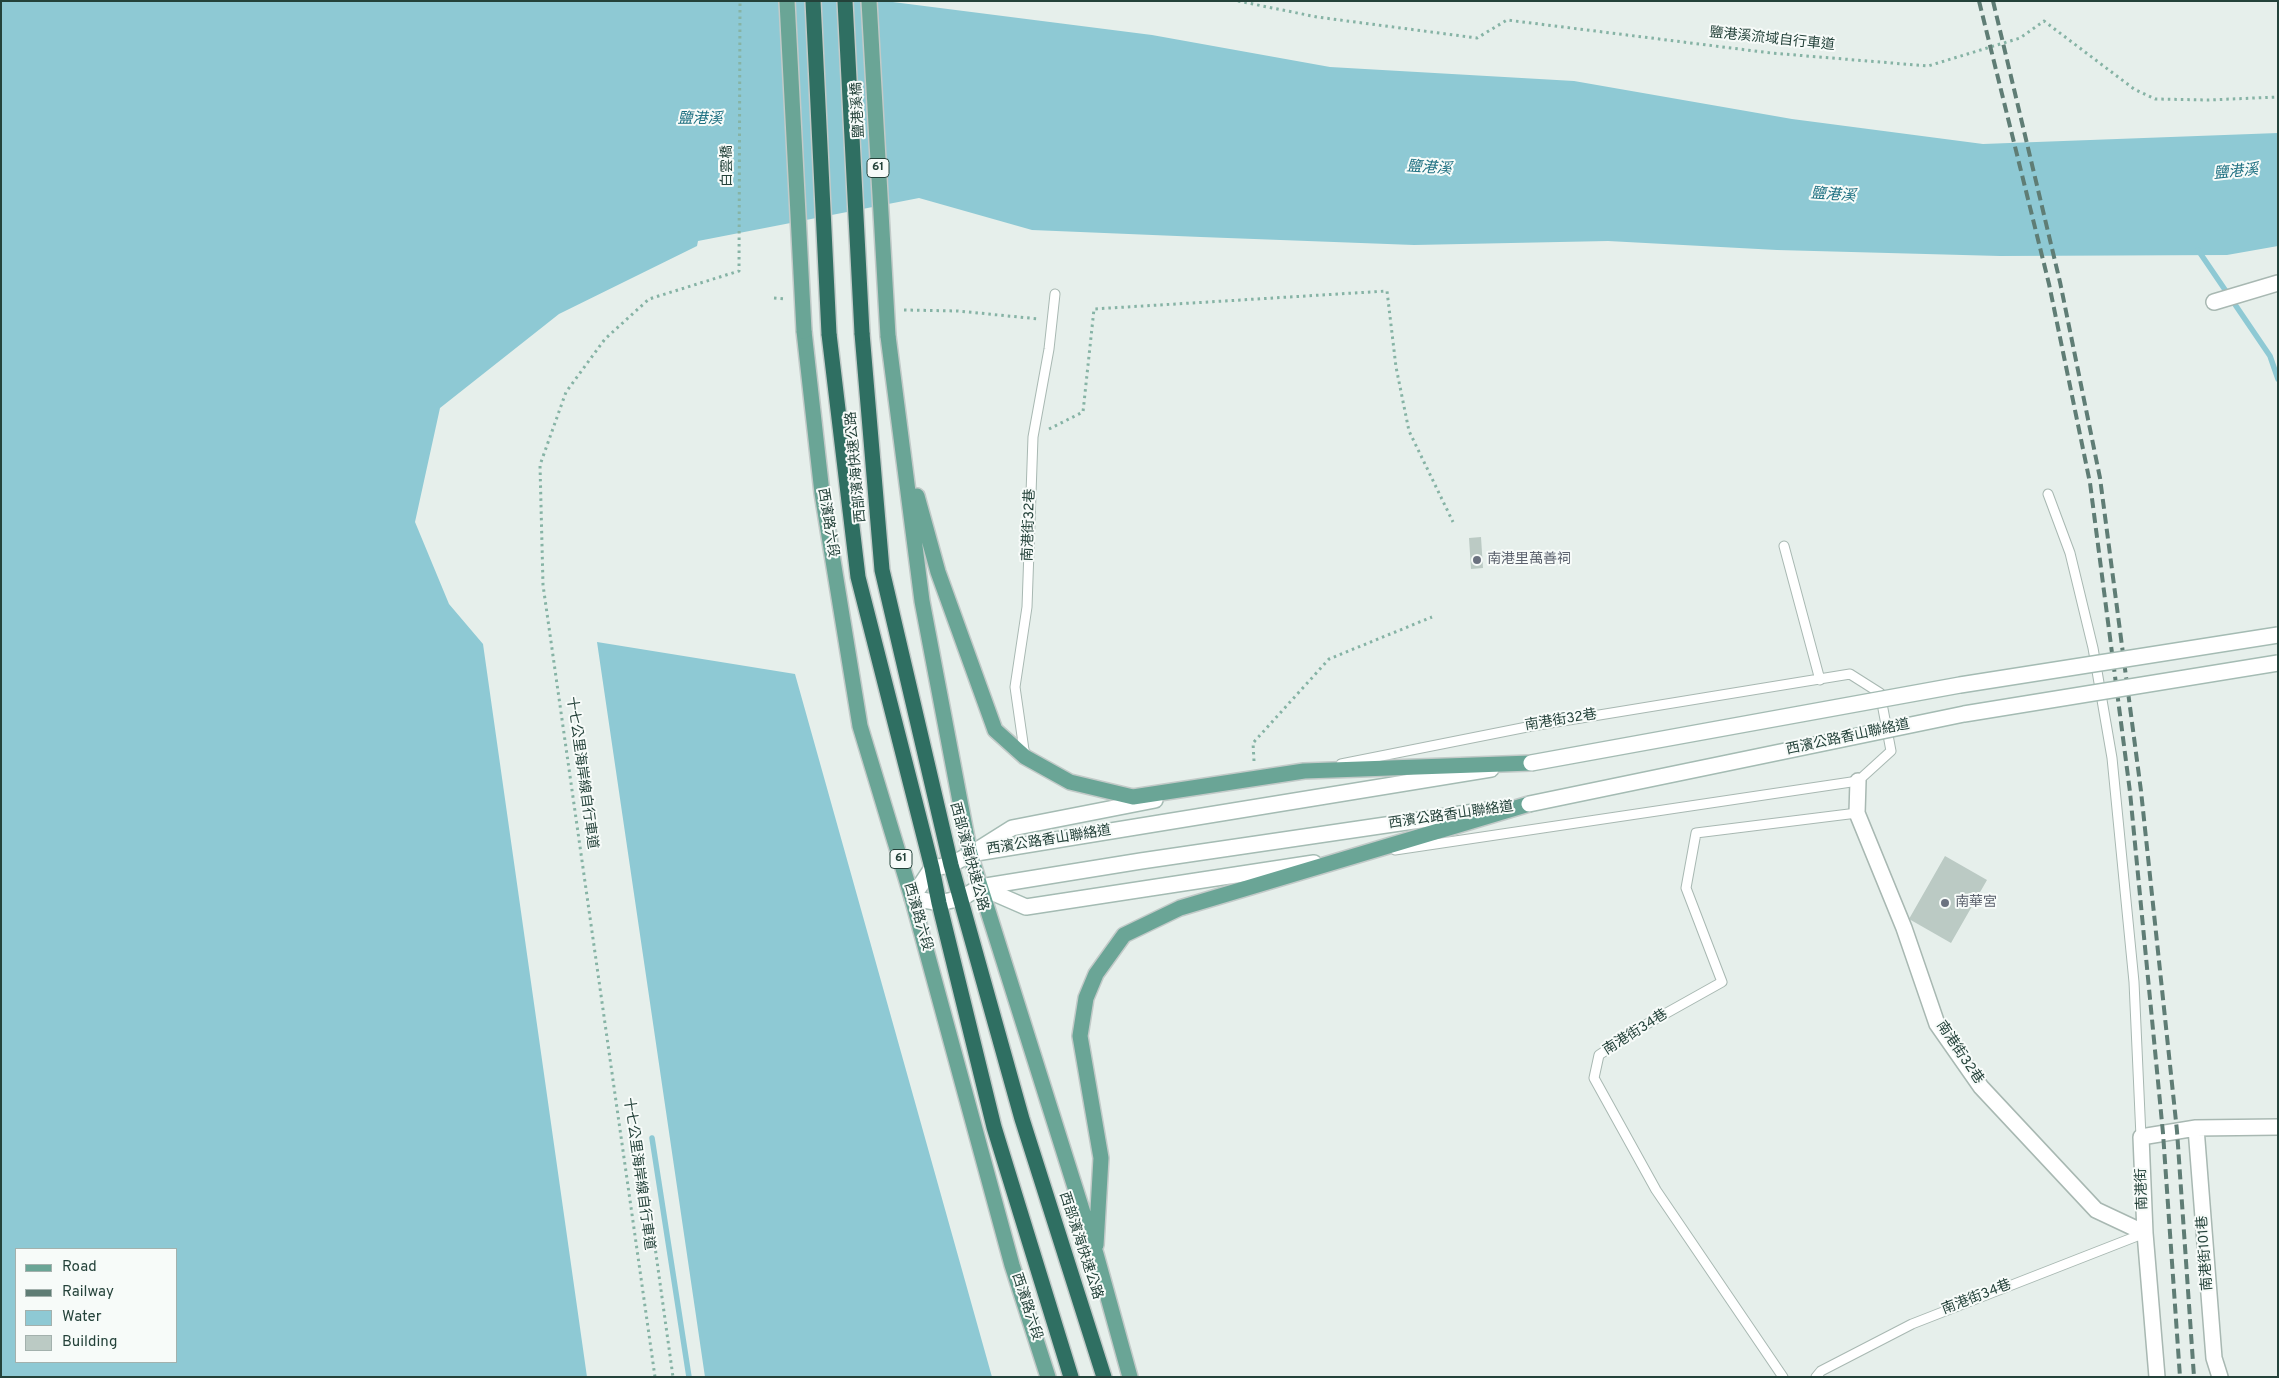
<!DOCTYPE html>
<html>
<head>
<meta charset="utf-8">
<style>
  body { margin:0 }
  #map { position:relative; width:2279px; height:1378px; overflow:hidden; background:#e6efeb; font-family:Overpass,sans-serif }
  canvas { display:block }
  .frame { position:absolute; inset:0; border:2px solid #24423a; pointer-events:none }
  .legend { position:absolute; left:15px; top:1248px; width:162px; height:115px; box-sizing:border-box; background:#f7fbf9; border:1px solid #a3b1ad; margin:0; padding:6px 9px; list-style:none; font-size:15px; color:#24423a }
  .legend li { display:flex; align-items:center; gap:10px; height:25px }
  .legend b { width:25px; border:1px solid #a3b1ad }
</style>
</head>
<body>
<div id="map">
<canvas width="2279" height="1378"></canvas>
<div class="frame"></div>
<ul class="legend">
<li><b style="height:6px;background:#6aa596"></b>Road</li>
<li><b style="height:6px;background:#5f7d75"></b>Railway</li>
<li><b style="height:14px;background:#8ec9d4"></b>Water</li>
<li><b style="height:14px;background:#bbcac4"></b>Building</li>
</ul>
</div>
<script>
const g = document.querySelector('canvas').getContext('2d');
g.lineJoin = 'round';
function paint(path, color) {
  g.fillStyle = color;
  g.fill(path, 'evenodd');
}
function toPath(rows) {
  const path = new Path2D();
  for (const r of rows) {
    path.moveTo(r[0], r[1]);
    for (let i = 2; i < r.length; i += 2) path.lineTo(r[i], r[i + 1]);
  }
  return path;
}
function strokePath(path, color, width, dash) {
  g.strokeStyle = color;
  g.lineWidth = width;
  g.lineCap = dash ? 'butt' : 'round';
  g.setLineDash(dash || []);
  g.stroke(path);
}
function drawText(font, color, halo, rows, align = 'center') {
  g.font = font + ' Overpass,"Noto Sans TC",sans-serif';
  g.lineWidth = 4;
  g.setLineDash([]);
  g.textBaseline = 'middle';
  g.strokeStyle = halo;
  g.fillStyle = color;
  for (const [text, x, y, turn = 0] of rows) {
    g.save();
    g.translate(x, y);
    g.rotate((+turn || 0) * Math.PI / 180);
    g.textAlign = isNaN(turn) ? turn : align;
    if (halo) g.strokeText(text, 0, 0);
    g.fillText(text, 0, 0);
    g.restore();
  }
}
paint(toPath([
  [1,1,885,1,1152,35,1330,67,1574,81,1792,119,1983,144,2278,133,2278,246,2227,255,2000,256,1777,250,1608,241,1414,245,1201,237,1032,230,919,198,698,241,697,246,559,314,440,408,415,522,449,604,483,644,587,1377,1,1377],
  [16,1249,176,1249,176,1362,16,1362],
  [597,642,795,674,992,1377,705,1377]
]), '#8ec9d4');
strokePath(toPath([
  [2198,250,2270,356,2278,379],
  [652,1138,689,1377]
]), '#8ec9d4', 5.5);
paint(toPath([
  [1481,537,1483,568,1471,569,1469,538],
  [1945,856,1987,880,1951,943,1909,919]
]), '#bbcac4');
const lane = toPath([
  [2048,494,2070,553,2093,648,2112,758,2134,982,2141,1137],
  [1784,546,1820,680],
  [1025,757,1015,687,1027,607,1033,437,1049,349,1055,294],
  [1341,764,1532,726,1850,674,1880,693,1891,751,1858,781,1395,850],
  [1783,1377,1656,1190,1594,1078,1599,1055,1638,1029,1722,982,1686,888,1696,833,1857,813],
  [1816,1377,1821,1371,1912,1324,2145,1233]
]);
const street = toPath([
  [2214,302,2278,283],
  [1858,781,1857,813,1904,928,1937,1024,1981,1087,2096,1210,2145,1233],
  [2196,1128,2214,1358,2220,1377],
  [2157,1377,2145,1233,2141,1137,2196,1128,2278,1127]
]);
const secondary = toPath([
  [1491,769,970,854,951,865,932,868,912,898,939,903,962,898,980,887,1141,861,1495,809],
  [977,850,1012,828,1155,800],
  [980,887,1026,907,1314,863]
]);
const primary = toPath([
  [804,331,822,493,860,726,912,898,1012,1265,1048,1377],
  [888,336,922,601,970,854,1096,1254,1130,1377],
  [917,496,938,572,995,730,1025,757,1070,782,1133,797,1304,771,1531,763],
  [1096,1245,1101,1158,1080,1036,1086,998,1096,974,1124,935,1180,908,1529,804]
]);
const highway = toPath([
  [862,333,882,570,951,865,1022,1119,1104,1377],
  [829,334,858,577,932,868,939,903,994,1127,1071,1377]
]);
strokePath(lane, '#a8b8b2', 11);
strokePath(street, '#a8b8b2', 18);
strokePath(secondary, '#a4bbb3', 18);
strokePath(primary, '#c2cac8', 18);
strokePath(highway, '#c2cac8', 18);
strokePath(toPath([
  [1238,1,1317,17,1477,38,1507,20,1771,53,1928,66,2020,38,2044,21,2134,89,2155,99,2208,100,2278,97],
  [774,298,785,299],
  [904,310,958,311,1039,319],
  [1049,429,1083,412,1094,309,1387,291,1396,367,1409,431,1453,522],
  [1254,761,1253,743,1329,659,1432,617],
  [652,1225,673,1377],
  [655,1377,543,585,540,465,566,392,605,339,649,299,739,271,740,1]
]), '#86b3a5', 3, [2.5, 4]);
strokePath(lane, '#fff', 9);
strokePath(street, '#fff', 15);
strokePath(secondary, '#fff', 15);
strokePath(primary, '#6aa596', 15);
strokePath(highway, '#2f6f62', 15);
strokePath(toPath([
  [1979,1,2049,284,2090,483,2130,792,2163,1133,2180,1377],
  [1993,1,2060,282,2100,478,2141,791,2177,1131,2194,1377]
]), '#5f7d75', 4, [10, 5]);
const secondaryBridge = toPath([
  [1531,763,1960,685,2278,635],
  [1529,804,1964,714,2278,663]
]);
const primaryBridge = toPath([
  [787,1,804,331],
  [869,1,888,336]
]);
const highwayBridge = toPath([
  [813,1,829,334],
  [845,1,862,333]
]);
strokePath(secondaryBridge, '#a4bbb3', 18, []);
strokePath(primaryBridge, '#c2cac8', 18, []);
strokePath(highwayBridge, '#c2cac8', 18, []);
strokePath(secondaryBridge, '#fff', 15);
strokePath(primaryBridge, '#6aa596', 15);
strokePath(highwayBridge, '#2f6f62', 15);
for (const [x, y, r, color] of [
  [1477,560,5,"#6b7280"],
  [1945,903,5,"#6b7280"]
]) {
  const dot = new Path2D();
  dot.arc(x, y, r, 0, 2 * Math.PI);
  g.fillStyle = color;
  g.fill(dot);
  strokePath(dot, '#f7fbf9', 2);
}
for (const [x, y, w] of [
  [878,168,22],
  [901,859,22]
]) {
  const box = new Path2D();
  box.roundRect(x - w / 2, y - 9.5, w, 19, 4);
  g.fillStyle = '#f7fbf9';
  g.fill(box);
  strokePath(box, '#24423a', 1);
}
drawText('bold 12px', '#24423a', null, [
  ["61",878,168],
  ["61",901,859]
]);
drawText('14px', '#24423a', '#f7fbf9', [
  ["鹽港溪流域自行車道",1772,40,6],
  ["鹽港溪橋",859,110,-93],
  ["白雲橋",728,166,-90],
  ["西部濱海快速公路",857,467,-95],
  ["西濱路六段",827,523,81],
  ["南港街32巷",1030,525,-88],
  ["南港街32巷",1561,721,-9],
  ["西濱公路香山聯絡道",1848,738,-12],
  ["十七公里海岸線自行車道",581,773,82],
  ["西濱公路香山聯絡道",1451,816,-8],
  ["西濱公路香山聯絡道",1049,841,-9],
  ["西部濱海快速公路",968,857,75],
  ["西濱路六段",917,917,74],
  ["南港街34巷",1636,1033,-32],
  ["南港街32巷",1959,1053,56],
  ["十七公里海岸線自行車道",638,1174,82],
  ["南港街",2143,1189,-92],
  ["西部濱海快速公路",1080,1246,72],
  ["南港街101巷",2206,1253,-94],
  ["南港街34巷",1977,1298,-21],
  ["西濱路六段",1026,1307,72]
]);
drawText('14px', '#5b616d', '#f7fbf9', [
  ["南港里萬善祠",1487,560],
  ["南華宮",1955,903]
], 'left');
drawText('italic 15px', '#1c6f80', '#f7fbf9', [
  ["鹽港溪",700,120],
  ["鹽港溪",1429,169,4],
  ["鹽港溪",2236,173,-6],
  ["鹽港溪",1833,196,4]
]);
</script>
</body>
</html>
